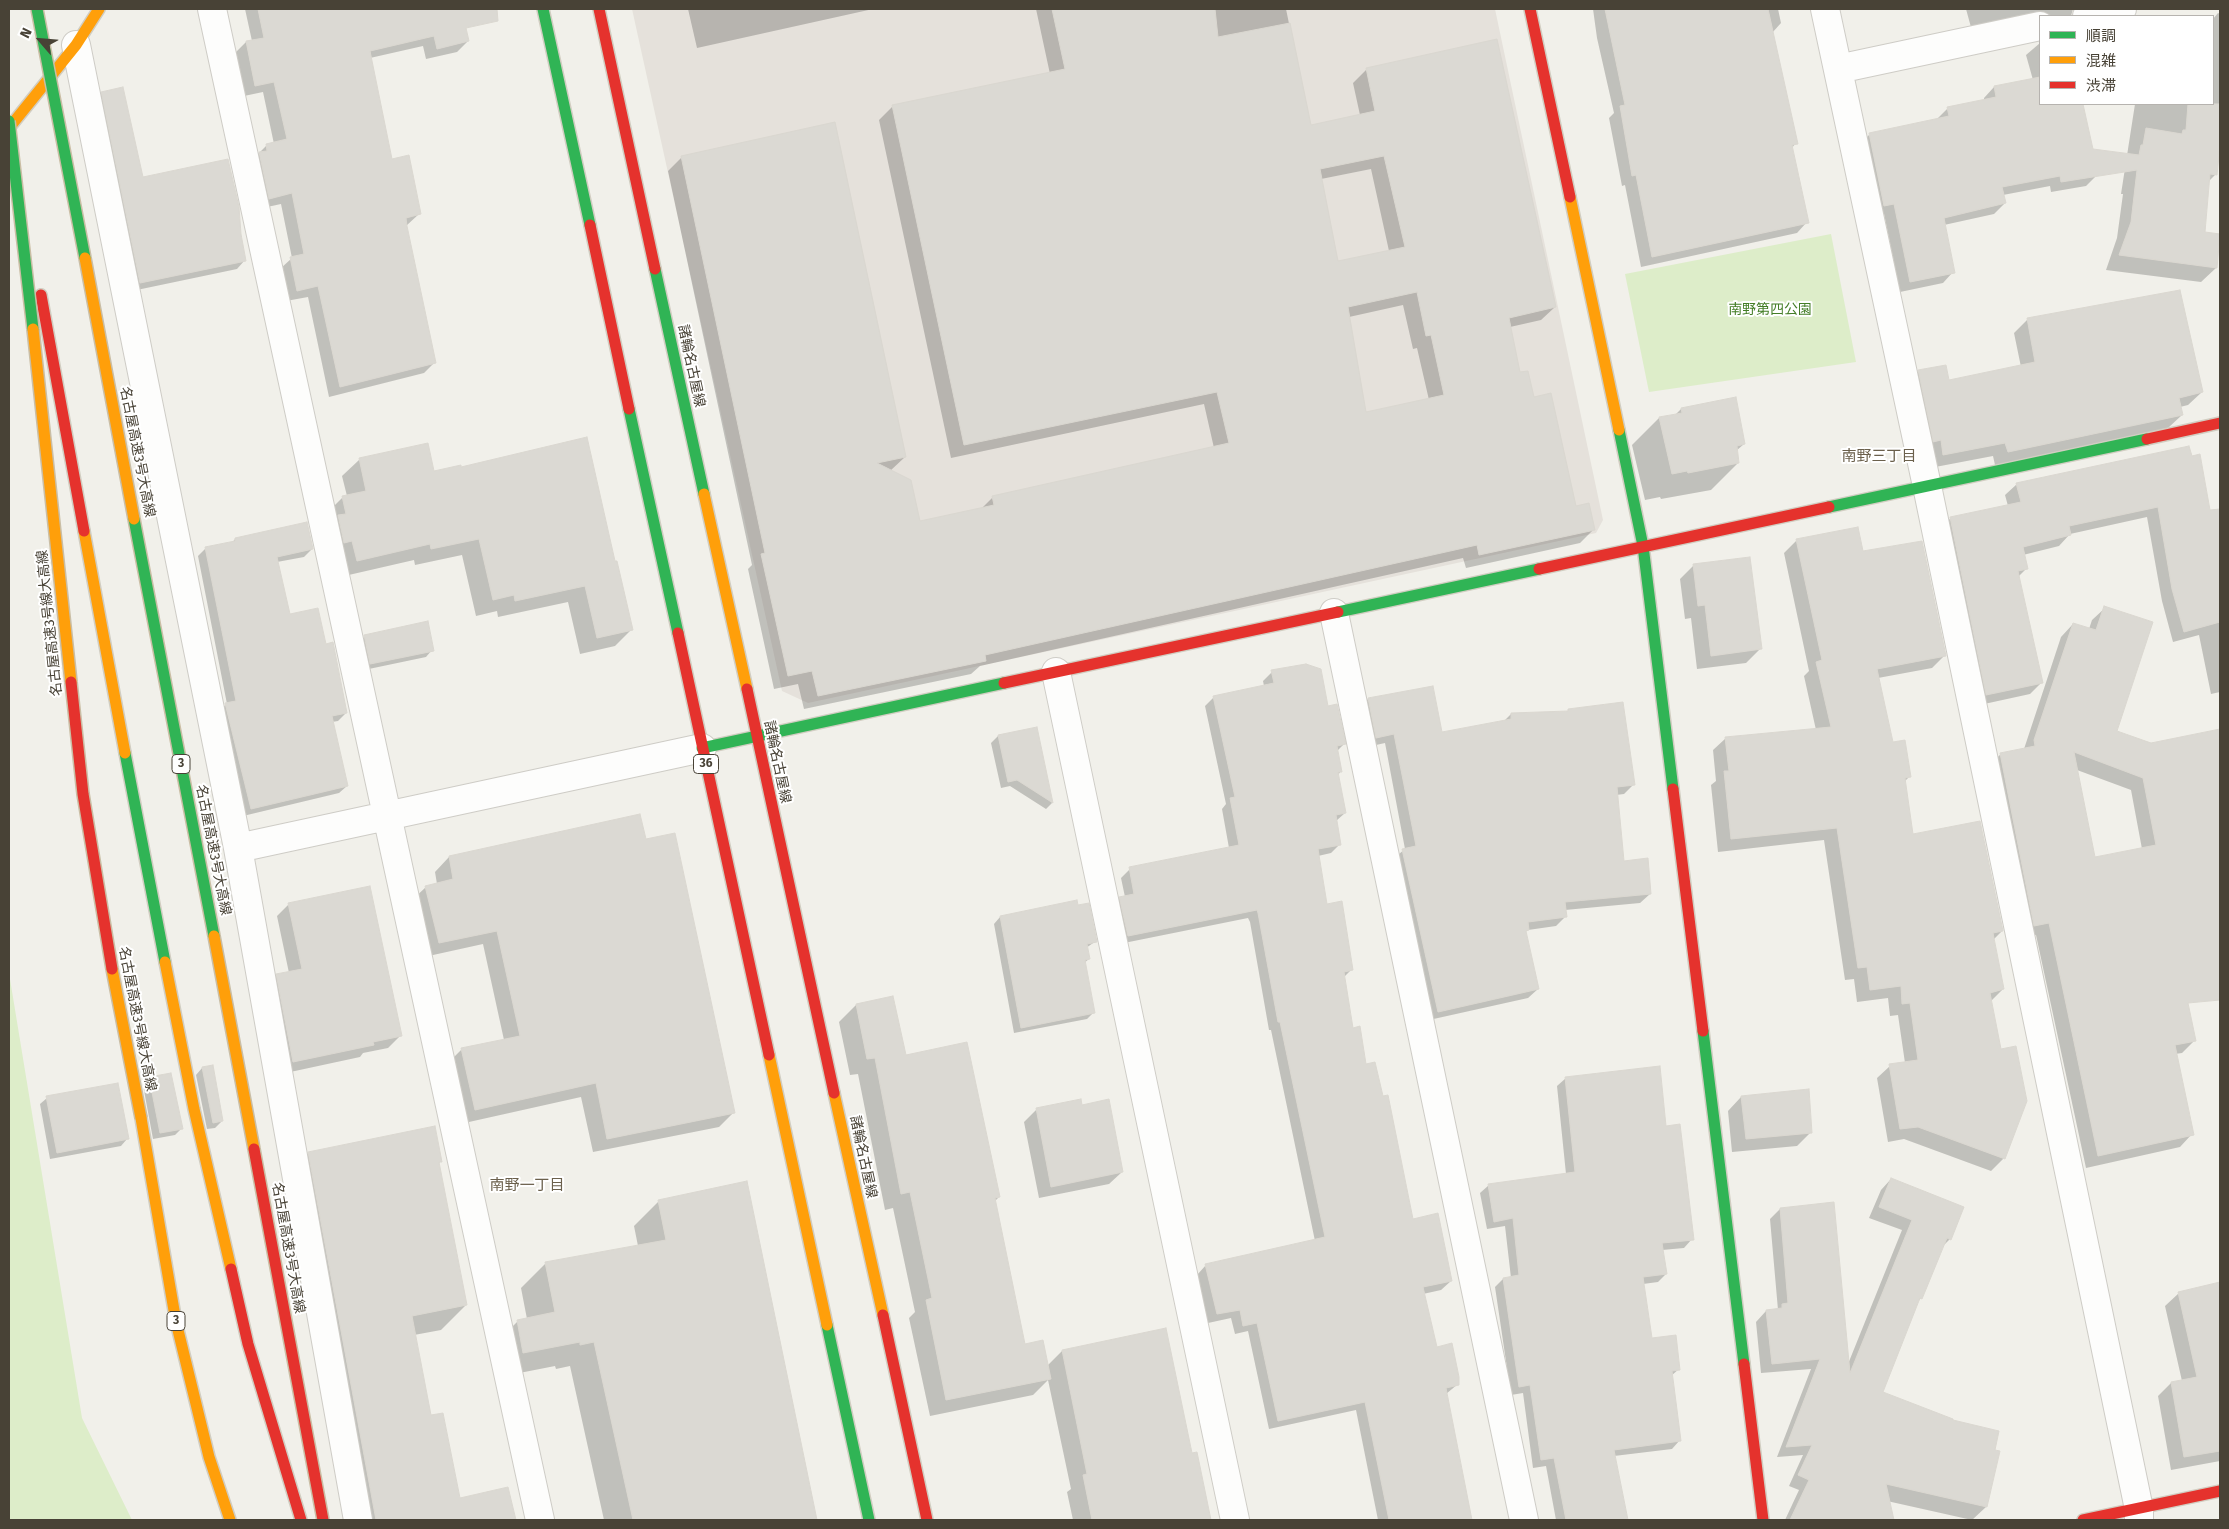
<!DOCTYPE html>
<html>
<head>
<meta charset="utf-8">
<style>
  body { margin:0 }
  #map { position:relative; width:2229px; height:1529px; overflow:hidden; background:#f1f0ea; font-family:"Fira Sans","Noto Sans JP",sans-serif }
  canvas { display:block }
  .frame { position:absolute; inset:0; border:10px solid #484236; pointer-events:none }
  .legend { position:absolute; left:2039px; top:15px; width:175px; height:90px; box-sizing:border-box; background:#fff; border:1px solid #b6b3af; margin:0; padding:6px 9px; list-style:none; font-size:15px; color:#484236 }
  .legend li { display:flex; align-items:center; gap:10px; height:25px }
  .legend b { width:25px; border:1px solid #b6b3af }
  .north { position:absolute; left:15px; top:15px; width:50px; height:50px; -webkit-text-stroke:4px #fff; paint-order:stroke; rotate:297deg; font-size:14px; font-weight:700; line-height:20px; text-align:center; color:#484236 }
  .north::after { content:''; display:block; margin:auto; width:18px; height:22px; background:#484236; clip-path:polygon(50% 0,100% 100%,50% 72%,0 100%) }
</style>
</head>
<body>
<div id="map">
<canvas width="2229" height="1529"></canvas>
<div class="frame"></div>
<ul class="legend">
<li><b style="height:6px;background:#30b455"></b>順調</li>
<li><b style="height:6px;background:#ff9f0a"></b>混雑</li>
<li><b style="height:6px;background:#e5322d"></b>渋滞</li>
</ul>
<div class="north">N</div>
</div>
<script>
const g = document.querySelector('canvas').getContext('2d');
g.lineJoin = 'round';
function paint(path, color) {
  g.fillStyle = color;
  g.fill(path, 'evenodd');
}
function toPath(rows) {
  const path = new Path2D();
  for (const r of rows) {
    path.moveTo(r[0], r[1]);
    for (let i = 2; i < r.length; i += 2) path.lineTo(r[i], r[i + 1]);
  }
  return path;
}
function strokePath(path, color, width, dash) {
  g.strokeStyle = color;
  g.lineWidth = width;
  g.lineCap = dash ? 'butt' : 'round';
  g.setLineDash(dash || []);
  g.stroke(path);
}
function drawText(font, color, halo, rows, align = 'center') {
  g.font = font + ' "Fira Sans","Noto Sans JP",sans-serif';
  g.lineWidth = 4;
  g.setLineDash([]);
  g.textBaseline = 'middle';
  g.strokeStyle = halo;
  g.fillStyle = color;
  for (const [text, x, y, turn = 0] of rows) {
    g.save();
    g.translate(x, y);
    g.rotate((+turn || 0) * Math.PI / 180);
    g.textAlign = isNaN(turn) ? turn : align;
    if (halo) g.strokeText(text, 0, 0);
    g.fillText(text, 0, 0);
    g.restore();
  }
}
paint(toPath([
  [632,9,1495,9,1603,520,1596,533,808,703,782,691]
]), '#e5e1db');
paint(toPath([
  [1831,234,1856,362,1649,392,1625,274],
  [9,973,82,1418,132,1520,9,1520]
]), '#ddedc9');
paint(toPath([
  [245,9,461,9,468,41,457,52,426,59,423,46,370,58,391,160,419,214,406,226,435,362,424,373,329,397,308,297,286,301,280,269,292,258,281,204,258,209,255,157,266,146,274,144,263,92,244,96,235,53,246,42,252,41],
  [688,9,873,9,697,48],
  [1036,9,1286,9,1310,126,1360,115,1353,83,1366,70,1496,41,1555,307,1541,320,1510,327,1519,374,1533,398,1575,507,1593,530,1580,543,1466,568,1463,558,980,666,971,674,804,709,798,684,774,689,748,569,752,565,668,171,682,157,905,457,890,471,919,522,981,509,993,497,1214,448,1204,404,951,458,879,120,892,107,1050,74],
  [1371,169,1389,251,1337,263,1321,179],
  [1403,305,1413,349,1417,348,1429,400,1365,414,1349,317],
  [1593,9,1778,9,1781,23,1772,33,1796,143,1791,149,1807,222,1797,233,1641,267,1625,185,1622,186,1609,118,1614,113,1597,38],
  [1966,9,2073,9,2071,16,2040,16,1972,31],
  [2218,13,2220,14,2220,160,2217,163,2216,174,2208,182,2203,233,2219,235,2216,268,2201,282,2106,270,2117,238,2123,194,2121,194,2135,104,2213,104,2213,19],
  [2040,43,2040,104,2082,104,2097,175,2086,186,2051,192,2050,186,2003,195,2005,203,1994,214,1944,225,1953,272,1943,283,1900,292,1884,214,1873,216,1859,145,1869,135,1937,119,1948,108,1984,101,1984,98,1994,87,2033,80,2026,55],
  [102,93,142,178,240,234,245,260,237,269,132,291,94,101],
  [2027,320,2202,392,2188,405,2180,407,2182,415,2168,428,1995,465,1993,456,1930,468,1906,385,1919,371,1948,381,2021,367,2014,333],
  [1681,409,1744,444,1736,451,1738,463,1711,490,1661,499,1660,497,1645,500,1632,445,1659,418,1675,415],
  [427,444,433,472,614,562,631,630,615,646,580,654,568,602,498,617,497,611,476,616,462,555,415,565,414,560,340,577,326,514,343,497,347,496,342,476,359,460],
  [2017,484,2209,511,2220,510,2220,692,2211,694,2199,635,2173,642,2162,601,2147,517,2070,534,2059,546,2023,555,2026,569,2018,577,2041,683,2030,694,1975,706,1939,529,1951,518,2008,506,2005,495],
  [235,539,312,549,304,557,277,562,289,615,325,645,346,713,338,721,332,722,347,786,339,793,243,816,217,712,227,704,198,556,206,548,232,543],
  [1797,540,1862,552,1945,655,1932,668,1878,678,1892,743,1909,777,1904,782,1912,835,2002,931,1993,940,2003,989,1991,1001,2004,1158,1991,1171,1904,1139,1888,1142,1877,1078,1890,1066,1905,1063,1898,1015,1890,1016,1888,998,1857,1002,1854,979,1845,980,1824,840,1718,852,1711,785,1716,781,1713,750,1726,738,1816,730,1804,676,1809,671,1784,553],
  [1694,565,1760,649,1746,663,1697,669,1691,618,1685,619,1680,579],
  [2105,608,2115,732,2203,759,2220,755,2220,991,2186,998,2195,1040,2182,1053,2175,1054,2192,1134,2180,1147,2086,1168,2036,935,2022,938,1988,766,2001,754,2024,749,2061,637,2073,624,2089,629,2092,620],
  [2077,770,2131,790,2142,849,2094,859],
  [365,637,432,650,426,657,364,670,358,643],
  [1272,672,1327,707,1344,744,1337,751,1341,771,1338,775,1345,813,1336,821,1340,844,1331,853,1318,856,1326,905,1352,969,1343,978,1352,1029,1412,1220,1451,1281,1441,1290,1423,1294,1436,1348,1458,1384,1446,1394,1471,1520,1378,1520,1356,1410,1269,1429,1248,1331,1235,1334,1231,1318,1208,1323,1197,1275,1206,1265,1315,1241,1271,1030,1269,1030,1250,922,1248,918,1119,944,1111,907,1120,898,1125,897,1121,878,1130,869,1229,848,1222,809,1226,804,1205,706,1214,697,1264,686,1263,681],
  [1368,699,1441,733,1504,721,1511,714,1566,713,1569,710,1634,784,1624,794,1616,795,1623,862,1650,894,1640,903,1565,910,1566,916,1556,926,1528,930,1525,932,1538,989,1528,998,1429,1020,1393,859,1405,849,1385,743,1367,747,1359,709],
  [1036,728,1052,803,1046,809,1010,786,1001,788,991,743,998,736],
  [639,816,645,840,734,1112,719,1127,593,1152,581,1097,460,1124,447,1064,462,1049,504,1040,483,944,424,957,411,901,426,887,437,884,435,872,449,857],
  [289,904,400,1036,388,1048,363,1053,360,1057,281,1074,265,988,277,976,289,973,277,916],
  [1000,917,1096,941,1086,948,1089,959,1084,963,1094,1012,1087,1019,1014,1033,994,924],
  [892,998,905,1057,999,1197,995,1201,1024,1345,1047,1366,1062,1351,1165,1330,1191,1454,1196,1453,1210,1520,1073,1520,1067,1492,1071,1489,1048,1380,1033,1395,930,1416,909,1318,915,1312,893,1208,885,1210,858,1074,850,1075,839,1022,856,1005],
  [202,1068,222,1121,215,1128,207,1129,196,1075],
  [149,1078,181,1129,175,1135,153,1139,143,1085],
  [1566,1078,1665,1127,1692,1239,1684,1248,1662,1250,1666,1274,1658,1282,1643,1284,1651,1340,1679,1369,1671,1376,1680,1440,1672,1449,1614,1456,1627,1520,1556,1520,1546,1466,1533,1468,1523,1393,1511,1395,1495,1287,1503,1279,1511,1278,1505,1226,1487,1229,1480,1193,1489,1185,1566,1174,1557,1086],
  [1741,1097,1811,1132,1797,1146,1732,1152,1728,1111],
  [47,1098,127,1139,121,1146,50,1159,40,1104],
  [1081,1106,1122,1172,1109,1184,1039,1198,1024,1122,1037,1109],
  [309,1153,441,1161,438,1164,466,1305,441,1330,414,1335,430,1417,459,1499,507,1488,514,1520,348,1520,284,1178],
  [1891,1179,1950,1239,1942,1247,1921,1298,1917,1303,1874,1394,1827,1520,1785,1520,1799,1490,1789,1486,1803,1455,1777,1457,1811,1369,1761,1373,1756,1322,1766,1311,1778,1310,1770,1219,1780,1209,1848,1364,1902,1230,1869,1218,1881,1190],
  [746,1182,816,1520,604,1520,570,1366,556,1369,555,1366,499,1377,493,1346,518,1321,527,1319,521,1288,545,1264,638,1246,634,1226,659,1201],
  [2220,1283,2220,1461,2171,1470,2158,1396,2171,1383,2182,1381,2165,1306,2179,1293],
  [1900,1419,1951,1421,1986,1507,1972,1520,1878,1499]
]), '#0003');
const building = toPath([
  [258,9,497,9,498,21,466,28,469,41,437,49,434,36,370,51,392,159,409,155,421,214,406,218,407,226,436,363,340,387,318,286,297,291,290,257,304,254,292,193,269,199,259,152,267,151,266,144,287,139,274,82,255,86,246,41,264,38,258,9],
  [1052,9,1215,9,1218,37,1290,23,1311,125,1375,111,1366,68,1497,39,1556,307,1509,318,1520,372,1528,371,1534,397,1551,393,1576,506,1589,503,1595,530,1479,555,1477,545,985,655,986,661,818,696,812,671,788,676,761,554,765,553,681,156,835,122,906,457,877,463,911,480,920,521,994,505,992,496,1229,443,1217,392,964,445,892,105,1065,69,1052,9],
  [1384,156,1405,247,1338,261,1320,169,1384,156],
  [1417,292,1426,336,1431,335,1444,395,1366,412,1348,307,1417,292],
  [1605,9,1768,9,1798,144,1792,145,1809,223,1652,257,1636,175,1632,176,1620,106,1625,105,1605,9],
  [2040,77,2040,104,2083,104,2093,149,2139,155,2141,145,2143,145,2146,128,2182,134,2183,130,2186,130,2188,104,2220,104,2220,146,2217,175,2210,174,2205,232,2220,234,2217,268,2119,255,2131,222,2137,170,2061,182,2060,176,2002,187,2006,203,1944,218,1955,273,1910,282,1894,204,1884,206,1869,133,1949,116,1947,107,1996,97,1994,86,2040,77],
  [123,87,143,177,228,159,239,207,241,234,246,261,140,283,101,92,123,87],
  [2180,290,2203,392,2179,398,2183,415,2008,452,2005,443,1943,455,1941,440,1933,442,1918,370,1946,365,1949,380,2035,362,2027,318,2180,290],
  [1736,397,1745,444,1737,446,1739,463,1688,473,1687,471,1672,474,1659,417,1682,413,1681,408,1736,397],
  [587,437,615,561,617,561,633,630,597,638,585,586,515,601,514,595,493,600,479,539,431,549,430,544,357,561,352,541,344,543,338,515,346,514,342,496,366,491,359,458,428,443,434,471,461,465,461,467,587,437],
  [2189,446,2192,456,2200,454,2210,510,2220,509,2220,622,2184,632,2172,589,2158,507,2069,526,2071,535,2023,547,2028,569,2018,571,2043,683,1986,695,1950,517,2021,502,2016,483,2189,446],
  [307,522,313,549,277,557,290,614,318,608,326,644,333,642,347,713,332,716,348,786,251,809,225,703,236,701,205,547,235,541,235,538,307,522],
  [1858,527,1863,551,1922,541,1946,656,1877,669,1893,742,1905,740,1911,777,1905,778,1913,834,1980,821,2003,931,1993,933,2004,989,1990,993,2001,1049,2016,1046,2027,1101,2005,1159,1918,1127,1900,1129,1889,1064,1918,1060,1910,1003,1902,1004,1901,986,1870,990,1867,967,1858,968,1837,828,1731,839,1724,771,1729,771,1725,737,1831,727,1816,662,1822,660,1796,539,1858,527],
  [1750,557,1762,649,1711,656,1705,605,1698,606,1693,564,1750,557],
  [2104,606,2153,622,2117,731,2151,743,2220,729,2220,1000,2188,1003,2196,1041,2175,1045,2194,1135,2098,1156,2049,923,2034,926,2000,753,2035,746,2034,740,2073,623,2096,630,2104,606],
  [2074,752,2143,778,2156,845,2095,857,2074,752],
  [428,621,434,651,370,664,364,635,428,621],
  [1306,664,1321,669,1328,706,1337,704,1346,744,1337,746,1342,772,1338,772,1346,813,1336,815,1341,845,1318,849,1327,904,1342,901,1353,970,1344,972,1353,1028,1360,1026,1366,1064,1375,1062,1383,1096,1388,1095,1413,1219,1438,1213,1452,1281,1423,1287,1437,1347,1452,1343,1459,1377,1459,1385,1446,1388,1472,1520,1389,1520,1365,1402,1278,1421,1257,1323,1243,1326,1240,1310,1217,1314,1205,1264,1325,1237,1280,1022,1278,1022,1258,913,1257,910,1128,936,1119,897,1134,894,1129,867,1239,845,1230,798,1235,797,1213,696,1274,683,1271,670,1306,664],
  [1433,686,1442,732,1511,719,1511,713,1568,711,1568,709,1623,702,1635,785,1617,787,1624,861,1648,858,1651,894,1565,902,1567,917,1528,922,1529,930,1526,931,1539,989,1438,1012,1402,849,1416,846,1394,734,1376,738,1368,698,1433,686],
  [1037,727,1053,803,1017,780,1008,782,998,735,1037,727],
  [640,814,646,839,675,833,735,1113,607,1139,596,1083,475,1110,461,1048,520,1036,497,931,439,943,425,886,453,879,449,856,640,814],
  [370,886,402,1036,373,1042,374,1045,293,1062,276,974,302,969,288,903,370,886],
  [1077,900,1078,905,1089,903,1097,942,1087,944,1090,959,1085,960,1095,1013,1021,1028,1000,916,1077,900],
  [893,996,906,1055,967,1042,1000,1197,995,1198,1025,1344,1043,1340,1051,1379,946,1400,926,1300,932,1298,910,1192,901,1194,875,1058,867,1059,856,1004,893,996],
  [213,1065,223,1121,213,1123,202,1067,213,1065],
  [1660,1066,1666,1126,1680,1124,1694,1240,1662,1243,1667,1274,1643,1277,1652,1338,1676,1335,1680,1370,1672,1371,1681,1441,1614,1450,1628,1520,1566,1520,1554,1458,1541,1460,1530,1385,1519,1387,1503,1278,1519,1275,1513,1218,1494,1222,1488,1184,1575,1172,1565,1077,1660,1066],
  [171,1073,183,1129,160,1133,149,1077,171,1073],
  [118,1083,129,1139,57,1153,46,1096,118,1083],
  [1809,1089,1812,1133,1746,1139,1741,1096,1809,1089],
  [1081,1099,1082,1105,1109,1099,1123,1172,1051,1187,1036,1108,1081,1099],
  [435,1126,442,1162,439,1162,467,1305,412,1316,431,1415,443,1413,460,1498,508,1487,516,1520,376,1520,308,1152,435,1126],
  [1891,1178,1964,1207,1951,1240,1947,1238,1922,1299,1920,1298,1883,1392,1953,1419,1953,1420,1999,1431,1995,1450,2000,1451,1987,1507,1886,1484,1894,1520,1790,1520,1809,1480,1798,1475,1812,1445,1786,1447,1820,1359,1772,1364,1766,1310,1782,1308,1782,1304,1788,1303,1780,1208,1834,1202,1850,1373,1912,1220,1879,1207,1891,1178],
  [747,1181,817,1520,633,1520,594,1342,580,1345,580,1342,523,1353,517,1320,555,1312,545,1262,666,1240,658,1200,747,1181],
  [2220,1282,2220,1451,2184,1457,2171,1382,2197,1377,2178,1292,2220,1282],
  [1166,1328,1192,1453,1197,1452,1211,1520,1092,1520,1083,1475,1087,1474,1062,1350,1166,1328]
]);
paint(building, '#dbd9d3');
strokePath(building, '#dad7d0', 1);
const street = toPath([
  [212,9,540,1520],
  [1825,9,1927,486,2139,1509,2139,1520],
  [2087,16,2122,9],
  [76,45,238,848,358,1520],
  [1838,69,2040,26],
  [1334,613,1524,1520],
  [1056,672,1235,1520],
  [238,848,702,748]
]);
const fast = toPath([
  [543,9,590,225],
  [655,269,704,494],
  [629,409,678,633],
  [1619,430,1643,546,1673,789],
  [1829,507,2147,439],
  [1338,612,1539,569],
  [702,748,1004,683],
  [125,753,165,962],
  [1703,1031,1744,1364],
  [827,1325,869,1520]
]);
const slow = toPath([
  [9,128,76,45,99,9],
  [1570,197,1619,430],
  [704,494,747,689],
  [84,531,125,753],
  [165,962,194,1109,231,1269],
  [769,1055,827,1325],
  [834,1093,883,1315],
  [141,1118,176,1322,209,1457,230,1520]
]);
const jam = toPath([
  [599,9,655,269],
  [1530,9,1570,197],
  [590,225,629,409],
  [41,295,84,531],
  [2147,439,2220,423],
  [1539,569,1829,507],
  [678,633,769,1055],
  [1004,683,1338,612],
  [747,689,834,1093],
  [1673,789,1703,1031],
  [231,1269,248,1344,301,1520],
  [883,1315,927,1520],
  [1744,1364,1763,1520],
  [2083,1520,2220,1491]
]);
strokePath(street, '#ceccc6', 30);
strokePath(fast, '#d1cdc1', 14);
strokePath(slow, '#d1cdc1', 14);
strokePath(jam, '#d1cdc1', 14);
strokePath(street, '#fdfdfc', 28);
strokePath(fast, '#30b455', 11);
strokePath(slow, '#ff9f0a', 11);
strokePath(jam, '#e5322d', 11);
const fastBridge = toPath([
  [37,9,85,258],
  [9,121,33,329],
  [134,519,214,936]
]);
const slowBridge = toPath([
  [85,258,134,519],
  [33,329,71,682],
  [214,936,254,1149],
  [112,969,141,1118]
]);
const jamBridge = toPath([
  [71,682,83,794,112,969],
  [254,1149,323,1520]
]);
strokePath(fastBridge, '#cabea5', 14, []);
strokePath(slowBridge, '#cabea5', 14, []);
strokePath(jamBridge, '#cabea5', 14, []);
strokePath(fastBridge, '#30b455', 11);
strokePath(slowBridge, '#ff9f0a', 11);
strokePath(jamBridge, '#e5322d', 11);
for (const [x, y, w] of [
  [181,764,18],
  [706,764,25],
  [176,1321,18]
]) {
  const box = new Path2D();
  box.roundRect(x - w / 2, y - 9.5, w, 19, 4);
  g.fillStyle = '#fff';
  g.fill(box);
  strokePath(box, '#484236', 1);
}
drawText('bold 12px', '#484236', null, [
  ["3",181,764],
  ["36",706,764],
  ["3",176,1321]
]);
drawText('14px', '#437d26', '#fff', [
  ["南野第四公園",1770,310]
]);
drawText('14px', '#484236', '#fff', [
  ["諸輪名古屋線",691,366,78],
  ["名古屋高速3号大高線",137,452,79],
  ["名古屋高速3号線大高線",50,623,-96],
  ["諸輪名古屋線",777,762,78],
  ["名古屋高速3号大高線",213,850,79],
  ["名古屋高速3号線大高線",137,1019,79],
  ["諸輪名古屋線",863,1157,78],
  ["名古屋高速3号大高線",288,1248,80]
]);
drawText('15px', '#6b604c', '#fff', [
  ["南野三丁目",1879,457],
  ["南野一丁目",527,1186]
]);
</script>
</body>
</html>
